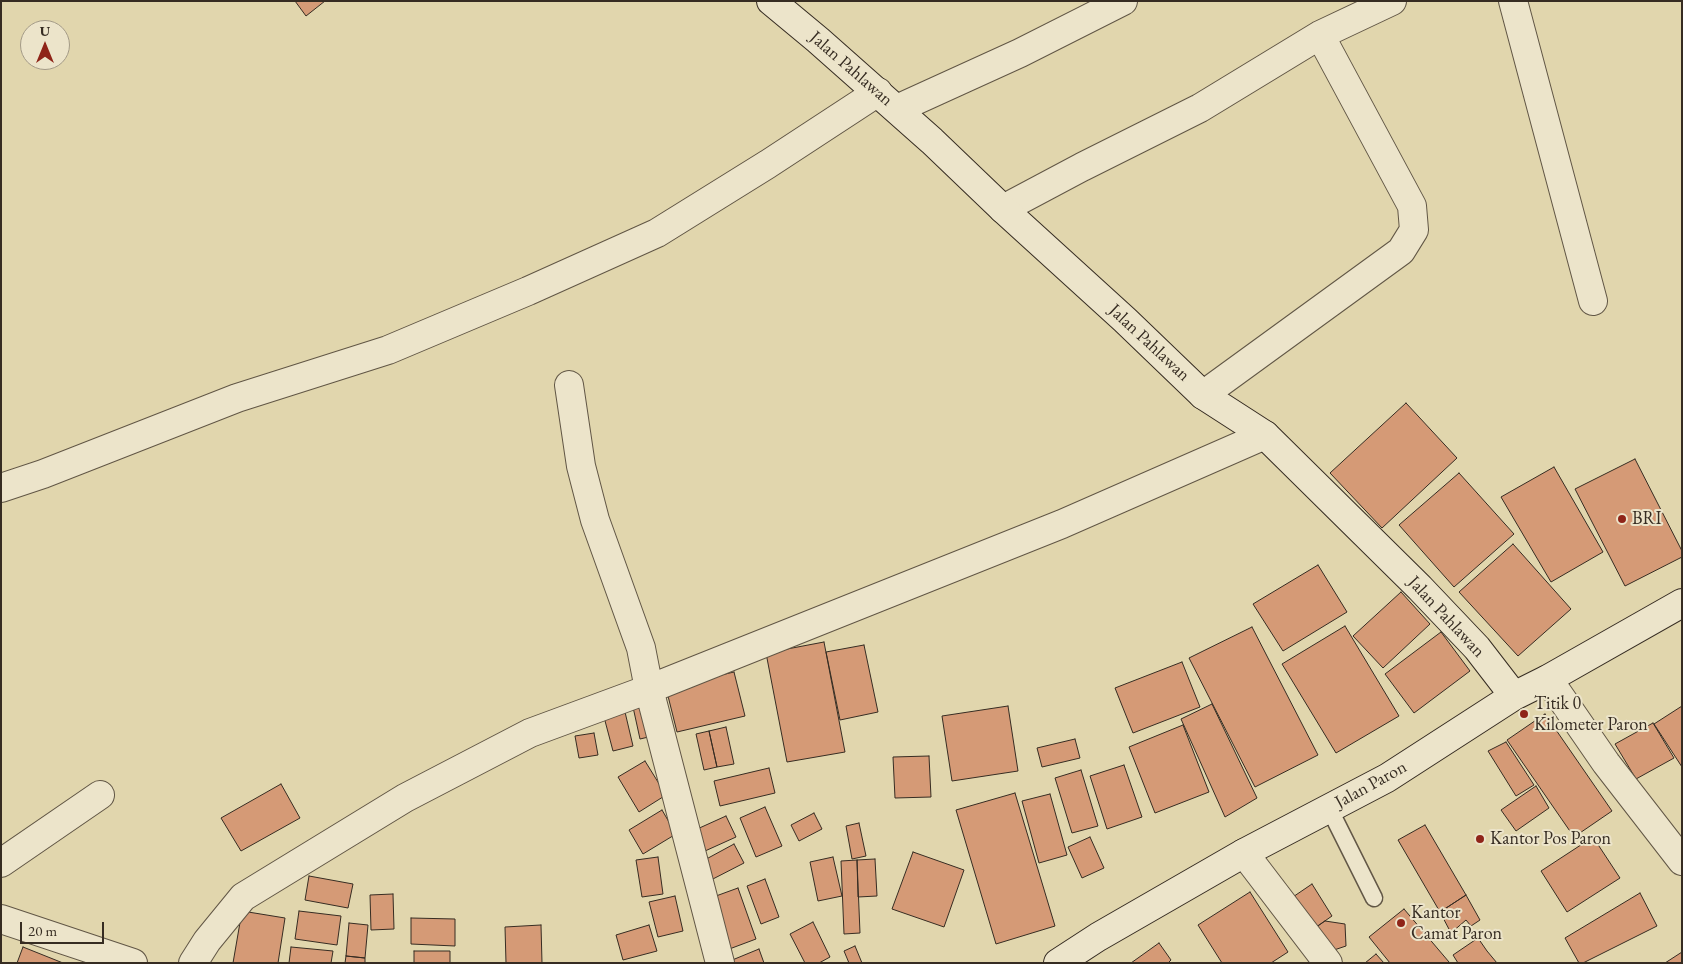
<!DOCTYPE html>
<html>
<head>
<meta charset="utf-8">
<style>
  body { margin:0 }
  #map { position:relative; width:1683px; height:964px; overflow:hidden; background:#e1d6ad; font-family:"EB Garamond",serif }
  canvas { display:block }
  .frame { position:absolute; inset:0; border:2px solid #362c22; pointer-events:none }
  .north { position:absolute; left:20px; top:20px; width:50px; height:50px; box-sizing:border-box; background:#ece4ca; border:1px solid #a39a87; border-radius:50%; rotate:0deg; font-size:14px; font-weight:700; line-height:20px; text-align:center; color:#362c22 }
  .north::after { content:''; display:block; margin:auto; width:18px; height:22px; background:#8f2418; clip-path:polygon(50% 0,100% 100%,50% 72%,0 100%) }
  .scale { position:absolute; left:20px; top:922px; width:84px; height:22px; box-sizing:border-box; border:2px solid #362c22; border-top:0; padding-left:6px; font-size:15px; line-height:18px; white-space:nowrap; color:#362c22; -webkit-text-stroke:4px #ece4ca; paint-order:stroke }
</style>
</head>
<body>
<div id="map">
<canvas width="1683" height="964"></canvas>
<div class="frame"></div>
<div class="north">U</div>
<div class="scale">20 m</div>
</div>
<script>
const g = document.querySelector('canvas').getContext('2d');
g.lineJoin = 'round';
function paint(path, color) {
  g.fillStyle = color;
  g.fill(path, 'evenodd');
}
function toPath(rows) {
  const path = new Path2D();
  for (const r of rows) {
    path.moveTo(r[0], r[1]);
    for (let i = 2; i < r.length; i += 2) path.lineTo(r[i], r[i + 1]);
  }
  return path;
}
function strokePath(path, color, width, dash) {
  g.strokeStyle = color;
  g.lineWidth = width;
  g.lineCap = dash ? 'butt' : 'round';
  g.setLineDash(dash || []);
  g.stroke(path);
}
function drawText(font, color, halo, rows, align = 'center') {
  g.font = font + ' "EB Garamond",serif';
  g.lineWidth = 4;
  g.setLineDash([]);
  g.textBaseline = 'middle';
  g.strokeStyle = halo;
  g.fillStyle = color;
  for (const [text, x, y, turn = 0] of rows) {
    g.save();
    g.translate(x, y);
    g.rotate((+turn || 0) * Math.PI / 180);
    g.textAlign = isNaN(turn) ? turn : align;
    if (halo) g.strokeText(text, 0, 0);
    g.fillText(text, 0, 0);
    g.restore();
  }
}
const building = toPath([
  [295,1,325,1,306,16,295,1],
  [1406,403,1457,458,1382,528,1330,473,1406,403],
  [1635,459,1682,551,1682,557,1625,586,1575,489,1635,459],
  [1554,467,1603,552,1551,582,1501,497,1554,467],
  [1459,473,1514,534,1454,587,1399,525,1459,473],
  [1513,544,1571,609,1518,656,1459,592,1513,544],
  [1318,565,1347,612,1283,651,1253,604,1318,565],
  [1401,592,1430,624,1383,668,1353,636,1401,592],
  [1345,626,1399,716,1336,753,1282,664,1345,626],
  [1252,627,1318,755,1255,787,1189,658,1252,627],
  [1441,632,1470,671,1414,713,1385,674,1441,632],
  [824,642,845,752,787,762,766,653,824,642],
  [864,645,878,712,840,720,826,652,864,645],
  [1182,662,1200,707,1133,733,1115,688,1182,662],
  [734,672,745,716,677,732,666,688,734,672],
  [650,704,657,735,640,739,633,707,650,704],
  [1212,704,1257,798,1225,817,1181,719,1212,704],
  [1008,706,1018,771,952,781,942,716,1008,706],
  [1682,706,1682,767,1654,724,1682,706],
  [625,712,633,746,613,751,604,717,625,712],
  [1545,714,1612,811,1574,837,1507,740,1545,714],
  [1653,723,1674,758,1636,779,1615,744,1653,723],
  [1183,725,1209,792,1155,813,1129,747,1183,725],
  [726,727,734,764,717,767,709,731,726,727],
  [709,731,717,767,704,770,696,734,709,731],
  [594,733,598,755,579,758,575,736,594,733],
  [1075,739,1080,758,1042,767,1037,748,1075,739],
  [1506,742,1534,785,1516,796,1488,751,1506,742],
  [929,756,931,797,895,798,893,757,929,756],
  [645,761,666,795,639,812,618,777,645,761],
  [1124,765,1142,817,1107,829,1090,776,1124,765],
  [769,768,775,793,720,806,714,781,769,768],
  [1081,770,1098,826,1072,833,1055,778,1081,770],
  [281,784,300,818,241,851,221,818,281,784],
  [1536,786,1549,808,1516,831,1501,810,1536,786],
  [1015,793,1055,926,996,944,956,810,1015,793],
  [1050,794,1067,855,1039,863,1022,801,1050,794],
  [765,807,782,846,756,857,740,818,765,807],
  [662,810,676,834,643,854,629,830,662,810],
  [814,813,822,829,799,841,791,825,814,813],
  [726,816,736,837,705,851,695,830,726,816],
  [859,823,866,856,852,859,846,826,859,823],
  [1425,825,1466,895,1440,912,1398,840,1425,825],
  [1090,837,1104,868,1082,878,1068,847,1090,837],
  [1593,837,1620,878,1567,912,1541,871,1593,837],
  [734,844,744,863,709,881,699,863,734,844],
  [913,852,964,870,944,927,892,909,913,852],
  [658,857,663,894,642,897,636,860,658,857],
  [833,857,842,896,818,901,810,862,833,857],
  [875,859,877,896,858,897,857,860,875,859],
  [857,860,860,933,844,934,841,861,857,860],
  [309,876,353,884,348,908,305,900,309,876],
  [765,879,779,917,761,924,747,886,765,879],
  [1312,884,1332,916,1309,932,1287,901,1312,884],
  [738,888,756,939,724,951,705,900,738,888],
  [1250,892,1288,952,1271,963,1222,963,1198,925,1250,892],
  [1640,893,1657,926,1583,963,1579,963,1565,938,1640,893],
  [393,894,394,929,371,930,370,895,393,894],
  [1466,895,1480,920,1471,926,1466,920,1451,933,1440,912,1466,895],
  [675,896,683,931,658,937,649,902,675,896],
  [1404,909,1449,962,1448,963,1390,963,1369,937,1404,909],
  [242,911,285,918,278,963,233,963,242,911],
  [299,911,341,916,337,945,295,939,299,911],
  [411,918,455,919,455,946,411,944,411,918],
  [1325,921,1345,924,1346,946,1322,954,1309,932,1325,921],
  [813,922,830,957,819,963,805,963,790,934,813,922],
  [349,923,368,925,365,958,346,956,349,923],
  [541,925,542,963,506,963,505,927,541,925],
  [649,925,657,951,623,960,616,935,649,925],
  [1478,938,1487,951,1497,963,1458,963,1453,955,1478,938],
  [1159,943,1171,960,1168,963,1131,963,1159,943],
  [855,946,862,963,849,963,844,951,855,946],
  [23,947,63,963,17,963,23,947],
  [291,947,333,951,331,963,289,963,291,947],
  [759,949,764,963,725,963,759,949],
  [414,951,450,951,450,963,414,963,414,951],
  [1682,952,1682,963,1665,963,1682,952],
  [1376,954,1384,963,1365,963,1376,954],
  [346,956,365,958,365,963,345,963,346,956]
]);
paint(building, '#d59a76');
strokePath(building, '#362c22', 1);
const lane = toPath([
  [1329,808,1374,898]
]);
const street = toPath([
  [1513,1,1593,301],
  [897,109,1020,53,1123,1],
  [1003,209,1082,167,1200,108,1320,35,1392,1],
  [569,385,581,466,595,520,641,648,649,689,720,963],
  [1203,395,1401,251,1414,230,1412,206,1320,35],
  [1,488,43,474,237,398,388,350,528,291,657,233,768,164,878,92],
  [1548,679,1606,763,1682,861],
  [1244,853,1328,963],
  [1,863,100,795],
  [1,919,133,963],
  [193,963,207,941,243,897,405,798,530,733,649,689,1062,524,1265,435]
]);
const secondary = toPath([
  [771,1,818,40,932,141,1003,209,1125,320,1203,395,1265,435,1420,588,1477,648,1514,696],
  [1058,963,1098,937,1244,853,1387,778,1514,696,1548,679,1682,603]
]);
strokePath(lane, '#615645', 19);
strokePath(street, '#615645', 30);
strokePath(secondary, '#362c22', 30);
strokePath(lane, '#ece4ca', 16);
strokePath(street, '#ece4ca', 28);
strokePath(secondary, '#ece4ca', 28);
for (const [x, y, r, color] of [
  [1622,519,5,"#8f2418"],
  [1524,714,5,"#8f2418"],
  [1480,839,5,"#8f2418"],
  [1401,923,5,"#8f2418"]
]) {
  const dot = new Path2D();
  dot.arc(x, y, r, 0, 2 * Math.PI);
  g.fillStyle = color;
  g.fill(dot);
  strokePath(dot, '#ece4ca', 2);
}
drawText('18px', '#362c22', '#ece4ca', [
  ["Jalan Pahlawan",851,69,41],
  ["Jalan Pahlawan",1149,343,43],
  ["Jalan Pahlawan",1446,617,47],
  ["Jalan Paron",1371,785,-29]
]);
drawText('18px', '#362c22', '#ece4ca', [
  ["BRI",1632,519],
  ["Titik 0",1534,704],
  ["Kilometer Paron",1534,725],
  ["Kantor Pos Paron",1490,839],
  ["Kantor",1411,913],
  ["Camat Paron",1411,934]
], 'left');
</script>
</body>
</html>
